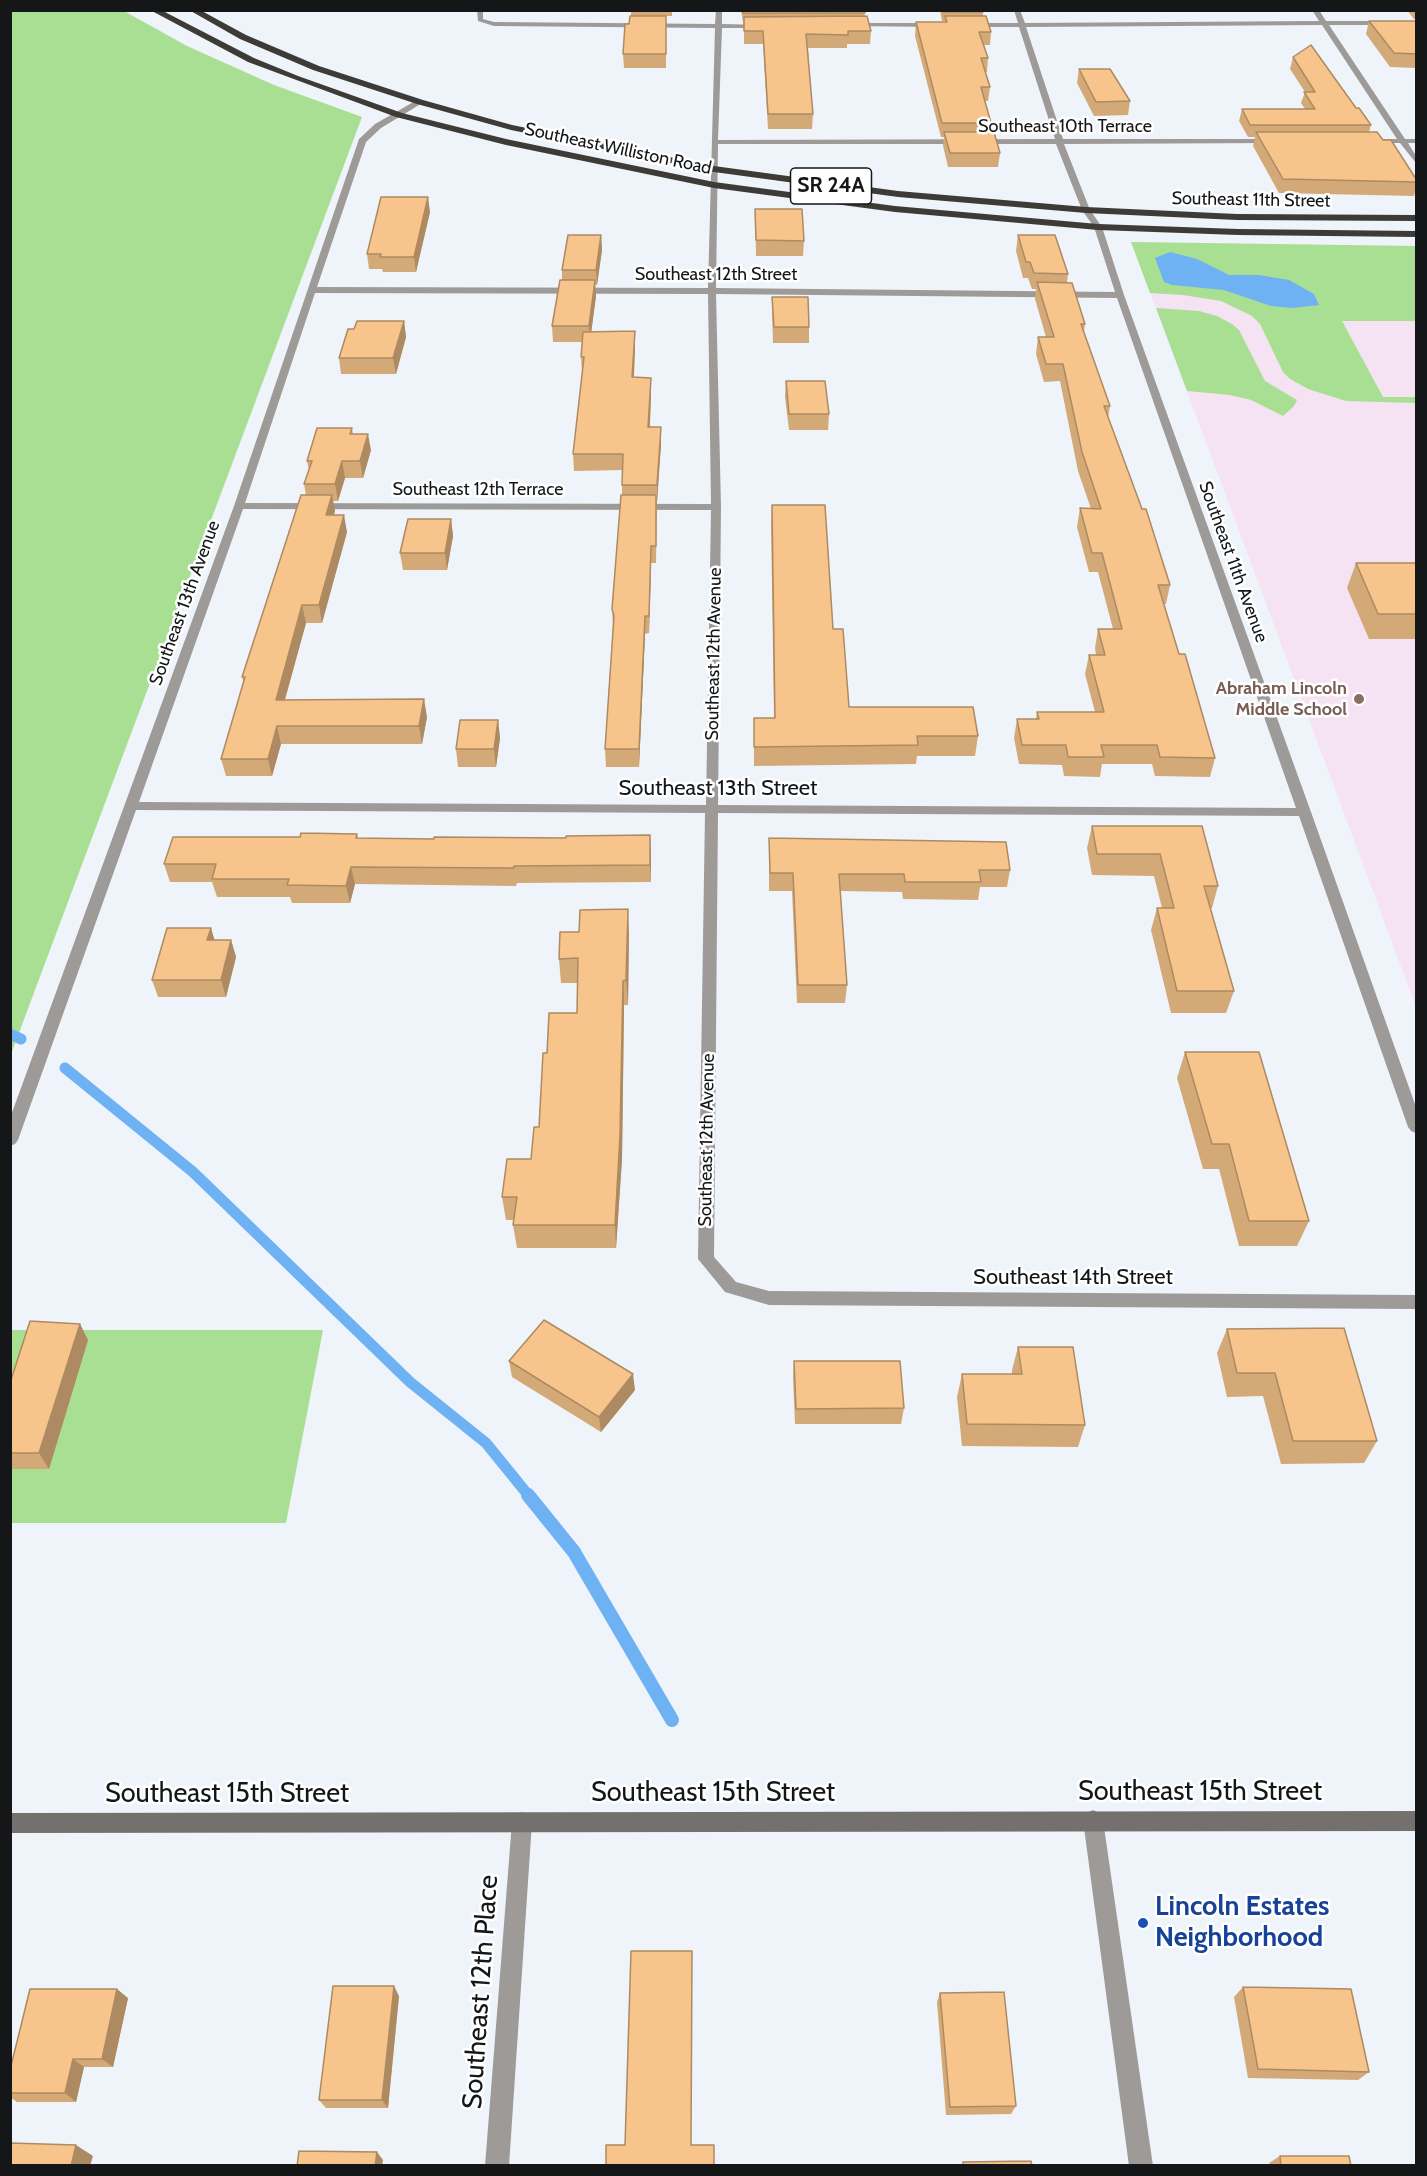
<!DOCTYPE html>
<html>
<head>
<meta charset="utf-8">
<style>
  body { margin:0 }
  #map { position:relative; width:1427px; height:2176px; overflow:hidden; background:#eef4fa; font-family:Cabin,sans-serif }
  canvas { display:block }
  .frame { position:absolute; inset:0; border:12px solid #141618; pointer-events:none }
</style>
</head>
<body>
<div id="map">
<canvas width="1427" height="2176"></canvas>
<div class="frame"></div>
</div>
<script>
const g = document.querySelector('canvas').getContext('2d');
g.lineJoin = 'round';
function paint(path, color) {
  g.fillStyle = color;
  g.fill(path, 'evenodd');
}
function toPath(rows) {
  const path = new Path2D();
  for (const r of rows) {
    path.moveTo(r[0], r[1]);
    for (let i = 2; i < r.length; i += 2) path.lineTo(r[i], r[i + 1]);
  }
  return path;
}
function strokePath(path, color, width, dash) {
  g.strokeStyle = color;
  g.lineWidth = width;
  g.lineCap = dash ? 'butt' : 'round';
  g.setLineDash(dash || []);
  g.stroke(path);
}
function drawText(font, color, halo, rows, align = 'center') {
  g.font = font + ' Cabin,sans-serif';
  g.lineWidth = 5;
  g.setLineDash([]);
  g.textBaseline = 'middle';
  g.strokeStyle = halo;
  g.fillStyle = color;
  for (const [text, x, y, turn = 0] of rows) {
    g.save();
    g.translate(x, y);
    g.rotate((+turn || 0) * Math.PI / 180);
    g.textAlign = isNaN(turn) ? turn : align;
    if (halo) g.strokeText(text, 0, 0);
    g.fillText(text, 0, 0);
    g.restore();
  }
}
paint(toPath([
  [1131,242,1416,246,1416,1007,1187,391]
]), '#f5e3f3');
paint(toPath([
  [11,10,124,11,187,46,274,85,362,117,11,1054],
  [1131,242,1416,246,1416,321,1342,321,1383,397,1416,397,1416,403,1346,401,1308,389,1290,379,1283,372,1260,324,1252,316,1221,301,1183,295,1150,293],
  [1156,308,1199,311,1217,316,1232,324,1239,330,1265,381,1297,400,1294,406,1283,416,1251,400,1230,395,1187,391],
  [10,1330,323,1330,286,1523,11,1523]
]), '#a8df92');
paint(toPath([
  [1170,252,1197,259,1229,275,1259,275,1289,280,1314,294,1319,305,1292,308,1271,306,1224,290,1172,285,1164,282,1155,258]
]), '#6eb2f4');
strokePath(toPath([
  [10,1034,21,1039],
  [65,1068,193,1172,410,1382,486,1443,529,1496]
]), '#6eb2f4', 11);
strokePath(toPath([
  [528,1495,574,1552,672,1720]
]), '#6eb2f4', 14);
paint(toPath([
  [477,10,483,10,483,19,494,22,715,24,716,10,722,10,722,24,765,25,763,28,722,28,718,140,1055,139,1019,27,970,27,967,25,970,23,1018,23,1014,10,1020,10,1025,23,1319,21,1312,10,1319,10,1326,21,1416,21,1416,25,1329,25,1405,139,1416,139,1416,143,1408,143,1416,156,1416,163,1400,143,1372,143,1368,141,1372,139,1397,139,1322,25,1026,27,1063,139,1273,139,1277,141,1273,143,1064,144,1090,210,1102,227,1124,295,1311,812,1416,1107,1416,1133,1411,1131,1408,1127,1299,816,718,813,714,1257,736,1282,769,1291,1416,1295,1416,1309,769,1305,725,1292,698,1259,705,813,136,810,18,1140,15,1144,10,1146,10,1118,234,506,359,139,375,124,417,100,424,102,381,128,366,142,317,287,708,288,715,28,494,26,478,21,477,10],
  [718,144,1056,144,1082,210,1094,227,1115,292,716,288,718,144],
  [315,293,708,294,711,504,245,503,315,293],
  [716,294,1117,298,1296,808,718,805,721,507,716,294],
  [243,509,711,510,706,805,139,802,243,509],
  [850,23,937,23,940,25,937,27,848,26,850,23],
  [1093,1810,1100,1813,1103,1820,1153,2166,1129,2166,1083,1820,1086,1813,1093,1810],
  [522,1812,529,1815,532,1822,509,2166,485,2166,512,1822,515,1815,522,1812]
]), '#9d9a98');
paint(toPath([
  [1416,1811,1416,1831,10,1833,10,1813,1416,1811]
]), '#73706d');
paint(toPath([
  [150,10,161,10,254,58,298,76,402,113,506,139,714,182,895,206,1098,224,1238,229,1416,231,1416,237,1238,235,1098,230,895,212,714,188,506,145,396,117,248,62,150,10],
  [189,10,200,10,246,35,319,66,423,100,512,125,714,166,898,191,1086,207,1237,214,1416,215,1416,221,1237,220,1086,213,898,197,714,172,511,130,417,104,313,70,240,39,189,10]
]), '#3e3a35');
paint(toPath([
  [631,10,672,10,672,16,666,16,666,68,624,68,623,54,631,16],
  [741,10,864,10,865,16,871,31,870,44,847,44,847,48,808,48,813,114,812,129,768,129,763,44,744,44,744,22,743,22],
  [940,10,983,10,983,16,991,32,990,45,984,45,988,58,987,72,985,72,990,87,988,101,985,101,991,123,990,132,1000,153,998,167,948,167,943,146,944,137,941,137,915,36,916,22,945,22,945,21,942,21],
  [1407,10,1416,10,1416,19,1414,19],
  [1369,21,1416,21,1416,68,1390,67,1366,34],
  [1293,57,1356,108,1371,125,1369,132,1383,140,1416,182,1416,188,1414,196,1279,193,1253,146,1255,137,1248,137,1239,121,1242,109,1305,109,1301,103,1305,92,1290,69],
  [1079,69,1130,101,1128,115,1094,116,1077,83],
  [755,209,804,241,803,256,756,256],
  [430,212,416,272,383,272,382,269,369,269,367,254],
  [601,235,602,250,597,285,595,285,596,296,591,332,635,347,634,377,651,394,650,427,661,444,657,502,656,563,651,563,649,633,645,634,639,767,606,767,605,749,613,627,612,609,622,495,622,470,574,471,573,454,582,373,581,357,582,342,553,342,552,326,562,280,562,270],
  [1018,235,1068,274,1067,283,1085,324,1084,332,1110,406,1108,418,1170,585,1166,604,1164,604,1179,654,1215,758,1210,777,1155,776,1152,764,1102,764,1100,777,1064,776,1062,765,1019,764,1014,738,1017,719,1036,719,1037,712,1095,712,1085,674,1089,655,1096,655,1095,648,1098,629,1113,629,1098,572,1089,572,1077,527,1080,508,1091,509,1078,471,1060,381,1044,382,1036,354,1038,337,1046,337,1035,299,1036,289,1032,289,1028,278,1023,278,1016,251],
  [772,297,809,327,809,343,773,343,772,313],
  [404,321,406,337,396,374,341,374,339,358,354,329],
  [786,381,829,414,828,430,789,430,785,397],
  [352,428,353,434,371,450,363,478,345,478,338,501,333,501,335,511,334,515,347,532,322,623,306,623,285,700,427,717,422,744,281,744,272,776,226,776,221,759,244,683,242,677,306,495,304,484,309,470,307,461],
  [772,505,833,629,849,707,978,736,975,756,917,756,916,764,754,766,754,718,774,718,771,524],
  [451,519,453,536,447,570,403,570,400,553],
  [1356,563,1416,563,1416,639,1369,639,1347,588],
  [498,720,500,738,496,767,458,767,456,749],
  [1092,826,1202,826,1218,886,1212,908,1210,908,1234,991,1226,1013,1171,1013,1151,930,1157,908,1162,908,1154,876,1092,875,1087,848],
  [357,834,358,838,651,853,651,882,517,883,516,886,355,884,350,903,292,903,290,897,217,897,212,882,170,882,164,864,300,837],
  [769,838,1010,870,1007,887,980,887,978,900,903,899,902,892,840,891,847,985,845,1003,797,1003,792,891,769,891],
  [211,928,214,940,231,940,236,957,226,997,158,997,152,980],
  [629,934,628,1005,624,1005,622,1159,616,1248,517,1248,513,1225,514,1220,506,1220,502,1197,531,1159,539,1127,547,1053,577,1013,578,983,561,983,559,959],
  [1185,1052,1309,1221,1297,1246,1239,1246,1219,1169,1203,1169,1177,1078],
  [80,1324,88,1340,49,1469,10,1469,10,1383],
  [1227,1329,1377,1441,1364,1463,1281,1464,1263,1396,1227,1397,1217,1353],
  [1018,1347,1085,1425,1078,1447,962,1446,957,1397,962,1374,1012,1374,1012,1370],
  [509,1361,635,1390,601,1432,512,1377],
  [794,1361,904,1408,901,1424,795,1424,793,1377],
  [1243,1987,1369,2072,1358,2080,1248,2078,1234,1997],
  [940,1993,1016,2106,1011,2114,946,2115,937,2002],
  [399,1996,388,2108,326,2108,319,2100],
  [128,1998,113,2067,84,2067,76,2102,17,2102,10,2097,10,2070],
  [1280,2156,1351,2166,1270,2166,1269,2163]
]), '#d4a978');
paint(toPath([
  [428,197,430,212,416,272,414,257],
  [601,235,602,250,597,285,596,270],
  [595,280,596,296,590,342,589,326],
  [404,321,406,337,396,374,393,358],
  [635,331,635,347,633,394,632,377],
  [651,378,651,394,649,444,648,427],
  [661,427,661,444,657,502,657,485],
  [368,434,371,450,363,478,360,461],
  [342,461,345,478,338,501,335,484],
  [332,495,335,511,329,532,326,515],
  [344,515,347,532,322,623,319,605],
  [451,519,453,536,447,570,445,553],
  [651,546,651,563,649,633,649,616],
  [302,605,306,623,280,717,276,700],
  [645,616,645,634,639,767,639,749],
  [424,699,427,717,422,744,419,726],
  [498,720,500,738,496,767,494,749],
  [277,726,281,744,272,776,268,759],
  [650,835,651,853,651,882,650,865],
  [351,867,355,884,350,903,346,886],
  [628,909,629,934,628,1005,626,980],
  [211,928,216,945,207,940],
  [231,940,236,957,226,997,221,980],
  [623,981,624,1005,622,1159,616,1248,615,1225],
  [80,1324,88,1340,49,1469,39,1453],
  [633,1374,635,1390,601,1432,599,1417],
  [394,1986,399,1996,388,2108,382,2100],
  [117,1989,128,1998,113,2067,102,2059],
  [73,2059,84,2067,76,2102,65,2093],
  [76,2145,93,2156,90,2166,71,2166],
  [377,2152,383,2160,382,2166,375,2166]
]), '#ad8a61');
const building = toPath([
  [742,10,864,10,865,13,743,13,742,10],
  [942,10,983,10,983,12,943,12,942,10],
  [630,16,666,16,666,54,623,54,625,24,629,24,630,16],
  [867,16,871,31,848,31,848,35,806,34,813,114,768,114,763,31,744,31,744,17,867,16],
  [945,16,986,16,991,32,979,32,988,58,981,58,990,87,981,87,991,123,942,123,916,22,947,22,945,16],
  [1369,21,1416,21,1416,54,1394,53,1369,21],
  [1311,45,1356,108,1359,108,1371,125,1250,125,1242,109,1315,109,1304,92,1315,92,1293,57,1311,45],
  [1079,69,1110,69,1130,101,1096,102,1079,69],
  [944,132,994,132,1000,153,950,153,944,132],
  [1256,132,1377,132,1383,140,1391,140,1416,179,1416,182,1283,179,1256,132],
  [381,197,428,197,414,257,380,257,381,254,367,254,381,197],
  [755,209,802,209,804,241,756,240,755,209],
  [568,235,601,235,596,270,562,270,568,235],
  [1018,235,1055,235,1068,274,1034,273,1030,262,1026,262,1018,235],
  [560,280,595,280,589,326,552,326,560,280],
  [1037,282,1072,283,1085,324,1081,324,1110,406,1104,406,1142,509,1146,509,1170,585,1158,585,1179,654,1185,654,1215,758,1160,757,1157,745,1101,745,1104,757,1068,757,1066,745,1022,745,1017,719,1039,719,1037,712,1104,712,1089,655,1105,655,1098,629,1122,629,1102,553,1092,553,1080,508,1101,509,1082,452,1063,364,1046,364,1038,337,1054,337,1037,282],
  [772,297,808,297,809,327,774,327,772,297],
  [357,321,404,321,393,358,339,358,348,329,354,329,357,321],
  [635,331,632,377,651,378,648,427,661,427,657,485,622,485,623,454,573,454,584,357,581,357,583,332,635,331],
  [786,381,825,381,829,414,789,414,786,381],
  [317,428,352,428,350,434,368,434,360,461,342,461,335,484,304,484,312,461,307,461,317,428],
  [301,495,332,495,326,515,344,515,319,605,302,605,276,700,424,699,419,726,277,726,268,759,221,759,245,677,242,677,301,495],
  [621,495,656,495,656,546,651,546,649,616,645,616,639,749,605,749,614,616,612,609,621,495],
  [772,505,825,505,833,629,843,629,849,707,973,707,978,736,917,736,918,745,754,747,754,718,775,718,772,505],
  [408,519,451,519,445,553,400,553,408,519],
  [1356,563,1416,563,1416,614,1378,614,1356,563],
  [460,720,498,720,494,749,456,749,460,720],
  [1092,826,1202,826,1218,886,1204,886,1234,991,1177,991,1157,908,1174,908,1160,854,1097,854,1092,826],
  [301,833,357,834,356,838,434,839,434,837,566,838,566,836,650,835,650,865,514,866,514,868,351,867,346,886,287,885,289,879,212,879,216,864,164,864,173,837,300,837,301,833],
  [769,838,1006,842,1010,870,979,870,981,882,905,882,904,874,839,874,847,985,798,985,793,873,770,873,769,838],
  [628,909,626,980,623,981,620,1135,615,1225,513,1225,517,1197,502,1197,507,1159,531,1159,534,1127,539,1127,543,1053,547,1053,549,1013,577,1013,578,958,559,959,560,932,579,932,580,910,628,909],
  [167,928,211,928,207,940,231,940,221,980,152,980,167,928],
  [1185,1052,1259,1052,1309,1221,1249,1221,1229,1144,1212,1144,1185,1052],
  [544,1320,633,1374,599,1417,509,1361,544,1320],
  [30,1321,80,1324,39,1453,10,1453,10,1383,30,1321],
  [1344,1328,1377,1441,1293,1441,1275,1373,1237,1373,1227,1329,1344,1328],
  [1018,1347,1073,1347,1085,1425,967,1424,962,1374,1022,1374,1018,1347],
  [794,1361,900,1361,904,1408,796,1409,794,1361],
  [631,1951,692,1951,691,2145,714,2145,714,2166,606,2166,606,2145,625,2145,631,1951],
  [333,1986,394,1986,382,2100,319,2100,333,1986],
  [1243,1987,1351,1989,1369,2072,1258,2069,1243,1987],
  [30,1989,117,1989,102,2059,73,2059,65,2093,10,2093,10,2070,30,1989],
  [1004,1992,1016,2106,950,2107,940,1993,1004,1992],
  [10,2143,76,2145,71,2166,10,2166,10,2143],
  [299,2151,377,2152,375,2166,297,2166,299,2151],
  [1280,2156,1349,2156,1351,2166,1281,2166,1280,2156],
  [1031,2161,1032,2166,963,2166,963,2162,1031,2161]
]);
paint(building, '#f7c58b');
strokePath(building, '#ad8a61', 1.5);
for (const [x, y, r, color] of [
  [1359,699,6,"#8d6e63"],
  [1143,1923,6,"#1a4fb4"]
]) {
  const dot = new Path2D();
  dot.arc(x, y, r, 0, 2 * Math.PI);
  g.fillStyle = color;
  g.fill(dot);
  strokePath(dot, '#fff', 2);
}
drawText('18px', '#141618', '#fff', [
  ["Southeast 10th Terrace",1065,127],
  ["Southeast Williston Road",618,149,12],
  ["Southeast 11th Street",1251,200,1],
  ["Southeast 12th Street",716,275],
  ["Southeast 12th Terrace",478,490],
  ["Southeast 11th Avenue",1233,562,70],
  ["Southeast 13th Avenue",185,603,-70],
  ["Southeast 12th Avenue",714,654,-89],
  ["Southeast 12th Avenue",707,1140,-89]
]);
drawText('bold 18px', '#785e54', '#fff', [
  ["Abraham Lincoln",1347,689],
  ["Middle School",1347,710]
], 'right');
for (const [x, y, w] of [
  [831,186,81]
]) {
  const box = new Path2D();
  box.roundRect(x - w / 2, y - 18, w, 36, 4.5);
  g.fillStyle = '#fff';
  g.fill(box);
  strokePath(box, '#141618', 1.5);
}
drawText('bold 21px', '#141618', null, [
  ["SR 24A",831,186]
]);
drawText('22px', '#141618', '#fff', [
  ["Southeast 13th Street",718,789],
  ["Southeast 14th Street",1073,1278]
]);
drawText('27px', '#141618', '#fff', [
  ["Southeast 15th Street",1200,1792],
  ["Southeast 15th Street",713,1793],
  ["Southeast 15th Street",227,1794],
  ["Southeast 12th Place",481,1992,-86]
]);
drawText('bold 27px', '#164399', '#fff', [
  ["Lincoln Estates",1155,1907],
  ["Neighborhood",1155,1938]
], 'left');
</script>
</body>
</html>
